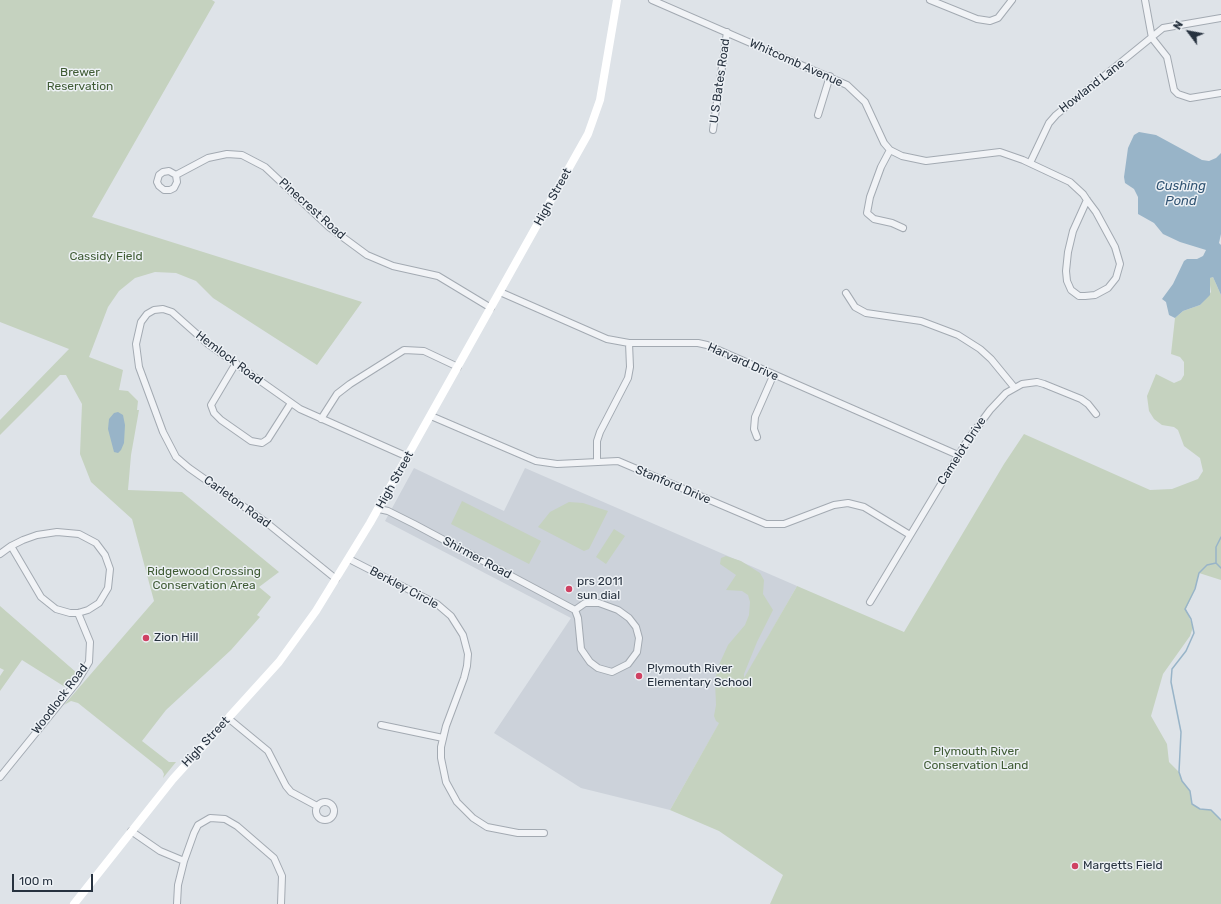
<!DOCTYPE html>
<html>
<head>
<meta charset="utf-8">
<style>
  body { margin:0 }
  #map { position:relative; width:1221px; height:904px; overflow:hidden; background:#dee3e8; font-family:Rubik,sans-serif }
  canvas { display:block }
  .north { position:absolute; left:1169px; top:12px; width:40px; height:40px; -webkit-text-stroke:3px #edf1f5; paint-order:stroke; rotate:302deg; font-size:11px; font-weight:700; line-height:16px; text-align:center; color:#27323f }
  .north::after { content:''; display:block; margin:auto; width:14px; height:18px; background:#27323f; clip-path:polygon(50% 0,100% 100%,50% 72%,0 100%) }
  .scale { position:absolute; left:12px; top:874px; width:81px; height:18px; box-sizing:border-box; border:2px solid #27323f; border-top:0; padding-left:5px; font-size:12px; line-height:14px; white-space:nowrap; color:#27323f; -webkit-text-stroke:3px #edf1f5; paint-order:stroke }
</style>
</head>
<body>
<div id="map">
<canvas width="1221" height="904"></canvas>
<div class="north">N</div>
<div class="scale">100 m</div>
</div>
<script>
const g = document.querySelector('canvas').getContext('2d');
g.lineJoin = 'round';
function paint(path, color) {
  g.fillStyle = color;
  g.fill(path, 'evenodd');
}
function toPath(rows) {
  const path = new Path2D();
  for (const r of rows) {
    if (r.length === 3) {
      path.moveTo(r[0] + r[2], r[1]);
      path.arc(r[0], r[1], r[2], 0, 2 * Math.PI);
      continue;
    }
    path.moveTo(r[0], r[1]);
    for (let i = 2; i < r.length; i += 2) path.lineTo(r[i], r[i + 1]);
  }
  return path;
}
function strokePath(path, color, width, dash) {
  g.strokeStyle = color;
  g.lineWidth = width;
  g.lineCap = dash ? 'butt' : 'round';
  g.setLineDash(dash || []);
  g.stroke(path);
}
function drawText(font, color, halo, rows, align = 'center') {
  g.font = font + ' Rubik,sans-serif';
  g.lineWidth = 3;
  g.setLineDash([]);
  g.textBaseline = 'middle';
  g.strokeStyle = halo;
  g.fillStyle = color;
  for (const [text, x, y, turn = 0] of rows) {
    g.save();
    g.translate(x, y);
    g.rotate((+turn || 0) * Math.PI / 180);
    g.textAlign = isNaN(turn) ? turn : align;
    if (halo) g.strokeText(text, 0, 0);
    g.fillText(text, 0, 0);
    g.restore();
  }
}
paint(toPath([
  [414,468,504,511,525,468,797,586,670,810,581,788,494,733,571,618,385,521]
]), '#ccd2da');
paint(toPath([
  [0,0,212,0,215,2,92,217,362,302,317,365,213,298,196,281,176,273,155,272,135,278,119,291,108,307,89,357,123,370,119,390,128,391,138,401,137,410,139,410,131,455,128,490,182,492,279,572,259,587,271,597,257,615,260,617,231,650,166,710,142,741,169,762,176,762,163,778,164,774,162,770,78,703,71,701,64,705,154,601,132,519,91,482,80,454,82,404,66,375,60,375,0,435,0,420,69,349,0,322],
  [1213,277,1221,295,1221,580,1199,573,1195,589,1186,609,1193,627,1190,636,1163,674,1151,716,1167,744,1169,762,1179,772,1182,781,1190,791,1192,804,1200,809,1211,810,1221,820,1221,904,770,904,783,875,719,831,670,810,719,723,716,721,714,716,716,705,715,681,718,667,728,645,745,625,749,615,750,602,748,595,742,591,726,590,736,575,720,564,721,558,726,556,741,561,760,573,764,580,763,594,773,610,757,642,744,674,744,678,797,586,904,632,1004,464,1024,434,1150,490,1172,489,1198,479,1203,471,1200,458,1184,446,1178,430,1174,427,1162,425,1154,419,1149,411,1147,396,1156,374,1174,383,1181,380,1184,375,1184,362,1180,357,1171,354,1175,318,1183,311,1200,305,1211,292,1209,278],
  [462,501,541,541,529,564,451,524],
  [569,502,583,503,608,511,589,549,584,551,538,527,550,512],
  [614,529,625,536,606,564,596,557],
  [0,606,77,673,65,687,22,660,0,691,0,676,4,670,0,668]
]), '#c5d2bf');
paint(toPath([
  [1139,132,1156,135,1202,160,1209,161,1216,158,1221,153,1221,234,1219,243,1221,245,1221,295,1213,277,1210,278,1210,295,1200,305,1183,311,1175,318,1169,315,1166,302,1162,299,1173,284,1184,261,1187,259,1197,259,1203,256,1206,250,1180,242,1163,234,1154,223,1138,214,1138,197,1134,189,1125,183,1124,177,1128,148,1134,135],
  [118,412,123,415,125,425,124,443,121,450,118,453,114,452,108,429,109,419,114,413]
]), '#98b4c8');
strokePath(toPath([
  [1221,537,1216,547,1216,563,1207,565,1199,573,1195,589,1185,609,1191,619,1194,633,1186,651,1172,669,1171,682,1181,732,1179,772,1182,781,1190,791,1192,804,1200,809,1211,810,1221,820],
  [1216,563,1221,568]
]), '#98b4c8', 1.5);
const street = toPath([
  [652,0,847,85,865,102,884,143,890,150,902,156,926,161,1000,152,1023,160,1070,182,1083,194,1087,200,1096,212,1115,247,1120,264,1116,278,1108,288,1095,295,1085,296,1079,296,1071,290,1067,281,1066,271,1068,252,1073,231,1087,200],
  [930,0,977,19,990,21,998,18,1012,0],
  [1145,0,1152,38,1167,57,1174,90,1178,94,1190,98,1221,93],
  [818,115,830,76],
  [713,130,727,32],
  [890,150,881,167,870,197,867,213,874,219,892,223,903,228],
  [1030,163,1049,123,1056,115,1163,28,1221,18],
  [176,175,177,182,174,188,170,190,164,190,159,186,157,182,159,175,163,172,169,171,176,175,208,158,227,154,242,155,265,167,329,227,367,255,393,266,438,276,491,308],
  [500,292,607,339,629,343,698,343,707,345,958,455],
  [846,293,855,307,866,313,921,321,958,335,980,349,991,359,1014,387],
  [236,363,211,405,214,413,221,420,251,441,262,443,268,439,291,403],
  [431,416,536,461,557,464,618,461,766,524,784,524,834,505,848,503,864,507,910,535],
  [321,419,337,394,350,384,404,350,424,351,458,367],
  [757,437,754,429,755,417,773,376],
  [597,461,597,441,600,432,628,378,630,367,629,343],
  [379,509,388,511,414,524,575,610,578,618,581,649,590,662,598,668,612,672,628,664,637,652,639,638,636,627,629,618,618,610,599,603,585,603,575,610],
  [0,554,11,546,23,540,37,535,57,532,79,534,96,543,105,555,110,569,108,588,99,603,88,610,78,613,70,613,56,609,41,597,11,546],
  [349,559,437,604,451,616,463,635,468,654,467,666,464,678,446,726,441,747,441,758,446,782,457,802,473,818,487,827,518,833,544,833],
  [336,579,267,523,189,468,176,457,163,432,139,367,136,344,141,322,147,314,154,310,163,309,172,312,208,344,300,409,408,457],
  [870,602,967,441,990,410,1006,393,1022,384,1037,382,1044,384,1081,399,1088,404,1096,414],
  [228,718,268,751,286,786,291,792,317,806],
  [381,725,443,738],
  [0,777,77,682,89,662,90,642,78,613],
  [325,811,9],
  [131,831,160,851,184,861,194,833,198,825,210,818,225,819,237,826,274,858,282,876,281,904],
  [177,904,178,885,184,861]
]);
strokePath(street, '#a3aab2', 8);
strokePath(street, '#f1f3f6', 6);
strokePath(toPath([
  [74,904,173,779,279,662,316,611,370,523,588,134,600,100,617,0]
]), '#fff', 8);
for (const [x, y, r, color] of [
  [569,589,4,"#cf4162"],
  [146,638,4,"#cf4162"],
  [639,676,4,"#cf4162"],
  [1075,866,4,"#cf4162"]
]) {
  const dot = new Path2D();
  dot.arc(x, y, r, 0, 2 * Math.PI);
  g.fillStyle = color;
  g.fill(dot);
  strokePath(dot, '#edf1f5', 1.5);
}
drawText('12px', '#27323f', '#edf1f5', [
  ["Whitcomb Avenue",796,63,24],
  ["U S Bates Road",720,81,-82],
  ["Howland Lane",1092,86,-38],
  ["High Street",553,197,-61],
  ["Pinecrest Road",312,209,42],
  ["Hemlock Road",229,358,37],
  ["Harvard Drive",743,362,24],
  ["Camelot Drive",962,451,-57],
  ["High Street",395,480,-61],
  ["Stanford Drive",673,485,23],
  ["Carleton Road",237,502,36],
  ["Shirmer Road",477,558,28],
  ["Berkley Circle",404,588,28],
  ["Woodlock Road",60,699,-53],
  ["High Street",206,742,-47]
]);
drawText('12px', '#3f5b34', '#edf1f5', [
  ["Brewer",80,73],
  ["Reservation",80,87],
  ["Cassidy Field",106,257],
  ["Ridgewood Crossing",204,572],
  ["Conservation Area",204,586],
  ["Plymouth River",976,752],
  ["Conservation Land",976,766]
]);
drawText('12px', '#27323f', '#edf1f5', [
  ["prs 2011",577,582],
  ["sun dial",577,596],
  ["Zion Hill",154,638],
  ["Plymouth River",647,669],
  ["Elementary School",647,683],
  ["Margetts Field",1083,866]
], 'left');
drawText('italic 13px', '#315473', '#edf1f5', [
  ["Cushing",1181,186],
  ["Pond",1181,201]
]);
</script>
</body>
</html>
